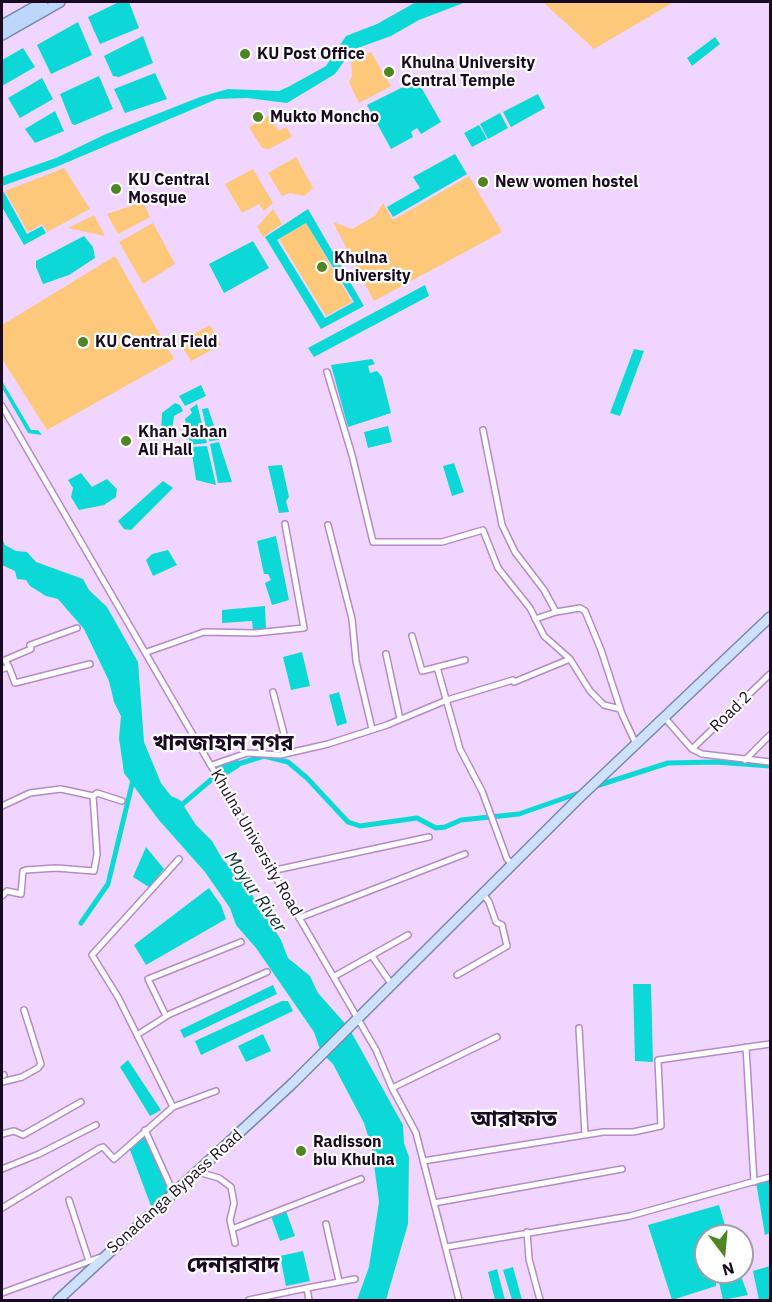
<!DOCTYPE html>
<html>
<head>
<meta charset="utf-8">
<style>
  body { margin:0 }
  #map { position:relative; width:772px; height:1302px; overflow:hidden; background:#f0d5fe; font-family:"IBM Plex Sans",sans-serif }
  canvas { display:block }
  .frame { position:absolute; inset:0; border:3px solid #190921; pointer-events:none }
  .north { position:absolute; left:694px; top:1224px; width:60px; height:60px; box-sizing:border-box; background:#fff; border:2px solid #a39da6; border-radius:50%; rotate:164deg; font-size:16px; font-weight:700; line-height:24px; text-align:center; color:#190921 }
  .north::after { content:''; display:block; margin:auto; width:21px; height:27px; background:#4d8622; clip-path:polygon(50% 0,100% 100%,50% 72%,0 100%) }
</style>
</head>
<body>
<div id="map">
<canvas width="772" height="1302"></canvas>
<div class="frame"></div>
<div class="north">N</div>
</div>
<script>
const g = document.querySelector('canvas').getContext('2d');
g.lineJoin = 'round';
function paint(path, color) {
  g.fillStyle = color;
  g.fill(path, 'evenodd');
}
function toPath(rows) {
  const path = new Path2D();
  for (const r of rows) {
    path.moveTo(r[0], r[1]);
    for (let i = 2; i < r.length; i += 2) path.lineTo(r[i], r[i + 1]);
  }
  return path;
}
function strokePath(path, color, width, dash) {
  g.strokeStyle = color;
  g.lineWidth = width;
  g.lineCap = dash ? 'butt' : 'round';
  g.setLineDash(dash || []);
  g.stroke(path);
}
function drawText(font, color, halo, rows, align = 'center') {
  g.font = font + ' "IBM Plex Sans","Noto Sans Bengali",sans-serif';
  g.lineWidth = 4.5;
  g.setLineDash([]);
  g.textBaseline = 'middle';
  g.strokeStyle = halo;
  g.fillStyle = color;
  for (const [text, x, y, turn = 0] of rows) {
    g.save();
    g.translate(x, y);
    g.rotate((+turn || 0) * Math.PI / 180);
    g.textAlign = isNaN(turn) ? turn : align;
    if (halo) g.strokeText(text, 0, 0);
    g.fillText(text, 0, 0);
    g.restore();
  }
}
paint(toPath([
  [543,2,674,2,594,49],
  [371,52,391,86,359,103,349,82,352,76,351,60],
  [269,116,279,131,286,127,292,137,269,149,262,148,249,127],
  [296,157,313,188,304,196,290,193,282,196,268,173],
  [64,168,90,209,47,232,42,224,28,232,5,191],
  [253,169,273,203,264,211,259,204,242,213,225,184],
  [469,176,502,232,374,301,333,222,352,229,375,216,383,203,393,220],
  [143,202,150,217,118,234,107,214],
  [273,209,282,224,263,237,257,227],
  [94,215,105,236,68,228],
  [153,223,175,264,143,284,119,242],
  [306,223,352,302,326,316,279,239],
  [115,256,174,359,47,430,2,359,2,325],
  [210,325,221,345,191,361,179,342]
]), '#fec87a');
paint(toPath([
  [119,2,129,2,139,28,100,44,88,17],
  [416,2,466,2,419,20,391,36,352,50,335,74,287,103,247,98,217,99,56,167,2,186,2,177,56,158,106,134,200,97,228,89,279,91,288,87,326,66,346,36,377,24],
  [78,22,92,55,51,74,37,45],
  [143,36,153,63,119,77,113,76,104,56],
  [715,37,720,44,692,66,687,58],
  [23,48,35,67,2,86,2,60],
  [155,73,167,99,125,113,114,89],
  [99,76,113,109,75,125,72,124,60,94],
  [42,78,53,99,20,118,8,98],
  [417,80,441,122,421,134,417,128,411,132,413,137,391,149,367,105],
  [538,94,545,108,511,127,503,112],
  [55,111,64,131,35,143,25,129],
  [500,113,508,128,488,139,480,124],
  [479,125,487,139,472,147,464,133],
  [455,154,467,174,393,217,387,207,420,188,413,177],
  [4,192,27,234,42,226,46,233,24,245,2,207,2,193],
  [308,209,364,306,321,329,265,237],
  [306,223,354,302,325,318,277,240],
  [84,236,93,247,95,258,69,275,43,284,36,267,36,261],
  [253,241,269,268,224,293,209,264],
  [425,285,429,296,314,357,308,348],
  [634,349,644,351,620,416,610,413],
  [372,359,375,364,368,366,370,373,377,371,382,377,391,413,348,427,331,365],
  [2,381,31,430,38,430,42,435,28,433,2,388],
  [201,385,206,396,185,406,179,396],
  [175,403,180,405,183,411,174,416,172,431,165,435,161,434,162,413],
  [197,404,207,443,190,445,185,419,192,413,190,409],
  [208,408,219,440,209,441,202,409],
  [388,426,392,442,368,448,364,432],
  [219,442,232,482,218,483,210,444],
  [207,446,216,485,196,480,191,447],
  [454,463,464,492,452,496,443,466],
  [282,465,289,497,286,501,289,512,279,513,268,466],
  [81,473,92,487,107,479,117,489,116,497,104,505,79,510,71,497,73,488,68,480],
  [163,481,173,488,131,530,124,529,118,521],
  [276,536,289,600,272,605,265,583,271,580,268,574,264,574,257,541],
  [2,538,5,545,16,551,27,552,36,562,83,579,89,590,107,607,138,662,144,742,161,783,171,796,180,800,196,825,212,841,223,860,240,876,281,940,288,958,310,976,318,993,349,1028,403,1125,404,1143,409,1157,408,1224,386,1300,357,1300,369,1267,379,1202,372,1149,364,1123,333,1064,321,1052,314,1032,256,948,236,925,230,908,205,872,158,819,124,773,119,738,121,716,114,702,109,681,84,629,58,599,46,596,30,586,26,580,17,579,15,571,2,565],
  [168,550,177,565,153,576,146,560,152,554],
  [265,606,266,629,253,630,252,621,222,623,222,610],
  [302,652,310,686,291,690,283,657],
  [339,692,347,723,337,726,329,695],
  [238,757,240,767,224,777,219,776,216,767],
  [146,847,164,869,149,887,133,877],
  [209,888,221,905,226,919,146,965,134,945],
  [633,984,651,984,653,1062,635,1061],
  [273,985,277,994,184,1038,180,1030],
  [282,1001,288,1001,293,1011,201,1055,195,1041],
  [263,1034,271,1051,246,1062,238,1046],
  [128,1060,161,1110,150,1116,120,1067],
  [147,1134,170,1192,151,1206,130,1150],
  [770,1178,770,1233,765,1235,756,1182],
  [719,1205,728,1236,706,1236,706,1272,738,1272,716,1279,716,1286,672,1300,648,1225],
  [286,1211,295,1236,280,1241,271,1216],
  [303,1251,310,1281,286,1286,280,1256],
  [770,1266,770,1300,759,1300,753,1271],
  [513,1267,522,1300,512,1300,503,1270],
  [497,1269,505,1300,495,1300,488,1272],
  [741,1276,748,1295,723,1300,719,1282]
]), '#0cd8d8');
strokePath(toPath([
  [235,765,264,756,288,762,307,778,348,822,360,826,417,818,436,828,445,827,461,820,519,814,582,792],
  [593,787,668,763,716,762,770,766],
  [178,808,219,773],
  [81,923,108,884,133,780]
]), '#0cd8d8', 5);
const minor = toPath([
  [327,372,352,455,373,542,442,542,483,530,498,568,530,608,544,636,570,659,590,691,604,705,620,709],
  [2,406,376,1050,392,1088,416,1133,459,1300],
  [483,430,502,525,515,552,544,590,556,612,580,608,585,611,601,650,622,714,636,744],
  [328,525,352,619,356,661,372,729],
  [535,619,556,612],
  [412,636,422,671,465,660],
  [147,652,204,632,255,633,304,628,285,524],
  [386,654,400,719],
  [9,667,15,683,90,664],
  [437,667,460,749,482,791,507,859,513,865],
  [2,669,9,667,5,660,31,649,30,645,77,628],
  [273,692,289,753],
  [665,718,692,749,702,754,770,762],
  [692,749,770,674],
  [745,760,770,735],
  [212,765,247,753,280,755,328,744,387,725,447,700,513,680,514,682,570,659],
  [2,806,30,793,61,789,93,796,97,793,122,801],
  [271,871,429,837],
  [2,896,7,891,21,894,23,871,26,870,56,868,94,871,97,854,93,796],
  [299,918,465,854],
  [372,956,392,985],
  [457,975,507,946,502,925,496,922,489,902,483,894],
  [335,976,408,935],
  [166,1016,148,979,241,942],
  [579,1028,585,1135],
  [137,1035,170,1014,267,972],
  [746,1047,754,1182],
  [2,1076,4,1075],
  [2,1082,22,1077,38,1068,41,1064,24,1010],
  [392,1088,497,1037],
  [173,1107,118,997,92,955,179,859],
  [145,1130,174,1194],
  [2,1134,14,1131,23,1135,81,1102],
  [423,1161,603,1132,633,1132,661,1126,658,1060,770,1044],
  [2,1169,39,1154,96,1125],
  [198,1172,219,1178,231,1187,234,1203,230,1220,235,1243],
  [69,1200,89,1261],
  [434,1203,622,1169],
  [2,1208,100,1148,103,1147,114,1159,173,1107,216,1091],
  [326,1224,339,1281],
  [232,1229,361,1179],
  [527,1232,529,1259,540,1300],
  [446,1247,630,1216,770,1177],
  [307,1288,355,1279],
  [2,1293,101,1257],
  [249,1300,307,1288,309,1300]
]);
const primary = toPath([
  [58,1300,293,1083,576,801,770,617]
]);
const trunk = toPath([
  [2,25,43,2],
  [2,35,60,2]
]);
strokePath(minor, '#b68aca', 8);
strokePath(primary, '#7888ad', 12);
strokePath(trunk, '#7888ad', 12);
strokePath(minor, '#fff', 5);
strokePath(primary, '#cde1fb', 9);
strokePath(trunk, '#bcd7fa', 9);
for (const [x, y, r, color] of [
  [245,54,6,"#4d8622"],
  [389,72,6,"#4d8622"],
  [258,117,6,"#4d8622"],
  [483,182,6,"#4d8622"],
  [116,189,6,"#4d8622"],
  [322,267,6,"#4d8622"],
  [83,342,6,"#4d8622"],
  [126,441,6,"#4d8622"],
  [301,1151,6,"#4d8622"]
]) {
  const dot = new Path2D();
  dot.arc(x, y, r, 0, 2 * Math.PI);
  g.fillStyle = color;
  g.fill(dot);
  strokePath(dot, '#fff', 2);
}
drawText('bold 16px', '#190921', '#fff', [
  ["KU Post Office",257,54],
  ["Khulna University",401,63],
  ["Central Temple",401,81],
  ["Mukto Moncho",270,117],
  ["KU Central",128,180],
  ["Mosque",128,198],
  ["New women hostel",495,182],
  ["Khulna",334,258],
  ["University",334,276],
  ["KU Central Field",95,342],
  ["Khan Jahan",138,432],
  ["Ali Hall",138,450],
  ["Radisson",313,1142],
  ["blu Khulna",313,1160]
], 'left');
drawText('16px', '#190921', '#fff', [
  ["Road 2",731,712,-44],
  ["Khulna University Road",256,843,60],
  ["Sonadanga Bypass Road",175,1192,-42]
]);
drawText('italic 18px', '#0f3232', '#fff', [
  ["Moyur River",255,892,55]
]);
drawText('bold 22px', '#190921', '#fff', [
  ["খানজাহান নগর",223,744],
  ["আরাফাত",514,1120],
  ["দেনারাবাদ",233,1266]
]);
</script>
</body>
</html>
